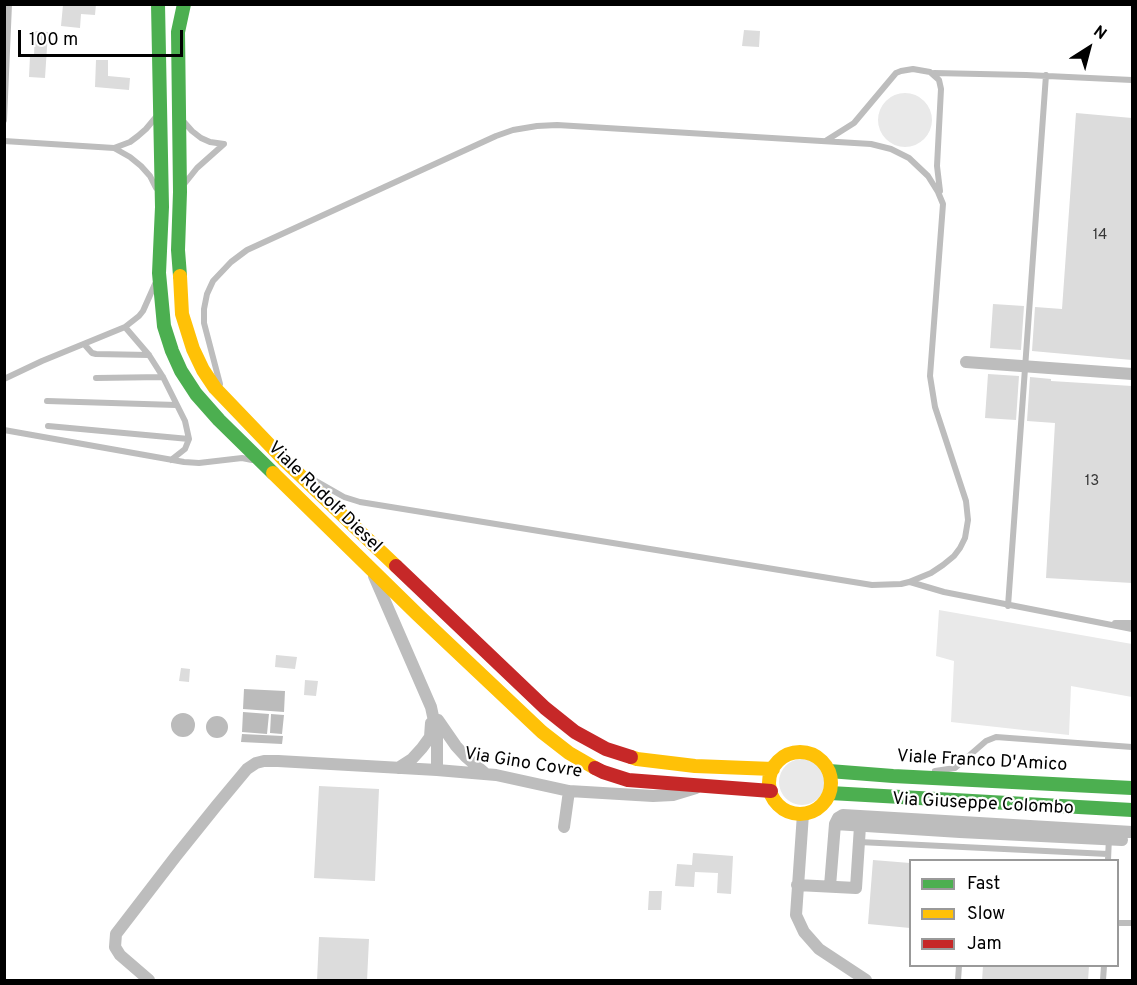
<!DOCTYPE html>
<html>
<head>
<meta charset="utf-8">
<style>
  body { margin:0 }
  #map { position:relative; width:1137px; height:985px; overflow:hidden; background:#fff; font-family:Overpass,sans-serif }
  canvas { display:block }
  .frame { position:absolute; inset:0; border:6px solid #000; pointer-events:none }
  .legend { position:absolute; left:909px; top:859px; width:210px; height:108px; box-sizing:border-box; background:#fff; border:2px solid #999; margin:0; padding:8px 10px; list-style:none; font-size:18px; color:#000 }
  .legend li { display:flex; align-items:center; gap:12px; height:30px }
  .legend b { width:30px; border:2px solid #999 }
  .north { position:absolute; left:1059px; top:18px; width:60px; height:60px; -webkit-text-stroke:4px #fff; paint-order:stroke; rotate:36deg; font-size:16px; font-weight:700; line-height:24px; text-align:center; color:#000 }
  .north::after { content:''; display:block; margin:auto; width:21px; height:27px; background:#000; clip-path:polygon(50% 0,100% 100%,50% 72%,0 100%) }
  .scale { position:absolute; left:18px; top:30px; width:165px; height:27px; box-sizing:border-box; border:3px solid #000; border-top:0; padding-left:8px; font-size:18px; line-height:21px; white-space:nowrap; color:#000; -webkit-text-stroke:4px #fff; paint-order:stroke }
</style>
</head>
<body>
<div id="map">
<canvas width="1137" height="985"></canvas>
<div class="frame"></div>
<ul class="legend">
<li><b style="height:8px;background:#4caf50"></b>Fast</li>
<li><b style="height:8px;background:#ffc107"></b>Slow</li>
<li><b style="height:8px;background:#c62828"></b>Jam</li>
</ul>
<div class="north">N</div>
<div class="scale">100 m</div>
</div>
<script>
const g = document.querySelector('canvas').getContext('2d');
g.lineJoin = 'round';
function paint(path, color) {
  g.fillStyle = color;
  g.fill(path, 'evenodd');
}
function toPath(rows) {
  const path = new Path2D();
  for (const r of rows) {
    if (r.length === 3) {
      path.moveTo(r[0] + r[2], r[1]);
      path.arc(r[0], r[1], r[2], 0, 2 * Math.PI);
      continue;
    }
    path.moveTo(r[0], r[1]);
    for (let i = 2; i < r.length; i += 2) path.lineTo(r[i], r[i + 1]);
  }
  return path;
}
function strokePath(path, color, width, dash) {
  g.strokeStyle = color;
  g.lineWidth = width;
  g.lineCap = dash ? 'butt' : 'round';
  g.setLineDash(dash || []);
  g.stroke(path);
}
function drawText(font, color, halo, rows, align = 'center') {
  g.font = font + ' Overpass,sans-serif';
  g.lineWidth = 4.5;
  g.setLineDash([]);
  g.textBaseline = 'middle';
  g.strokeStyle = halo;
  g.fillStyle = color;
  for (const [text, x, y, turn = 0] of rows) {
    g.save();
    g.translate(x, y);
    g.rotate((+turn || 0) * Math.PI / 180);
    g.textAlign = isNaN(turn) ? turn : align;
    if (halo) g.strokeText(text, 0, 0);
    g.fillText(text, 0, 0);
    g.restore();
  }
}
paint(toPath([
  [905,120,27],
  [939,610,1132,644,1132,697,1071,686,1069,735,951,722,954,661,936,656],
  [802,782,23]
]), '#e9e9e9');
paint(toPath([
  [244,689,285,691,284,712,243,709],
  [243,712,269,714,267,734,242,732],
  [183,725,12],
  [271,714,284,715,282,734,270,733],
  [217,727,11],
  [242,734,283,736,282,744,241,742]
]), '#bbb');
paint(toPath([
  [77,4,96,4,95,15,81,14,80,28,61,26,63,5,77,6],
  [744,30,760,31,759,47,742,46],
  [35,31,48,32,45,78,29,77,30,56,34,56],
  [96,60,108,60,108,76,130,78,129,90,95,87],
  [1076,113,1132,118,1132,360,1032,351,1035,307,1062,309],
  [993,304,1024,306,1021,350,990,348],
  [988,374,1019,376,1016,420,985,418],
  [1030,377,1051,379,1051,381,1132,386,1132,583,1046,578,1055,423,1027,421],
  [276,655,297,657,295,669,275,667],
  [181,668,190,669,189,682,179,681],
  [305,680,318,681,316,696,304,695],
  [319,786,379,789,375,881,314,878],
  [693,853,733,856,731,894,717,893,718,873,695,872,694,887,675,886,677,864,692,865],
  [873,860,910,863,910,928,868,924],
  [649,891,662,891,661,910,648,910],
  [319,937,369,939,367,981,317,981],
  [983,966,1089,966,1088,981,982,981]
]), '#dcdcdc');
strokePath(toPath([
  [934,73,1026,75,1132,80],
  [156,117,146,129,138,136,130,142,114,148,130,157,141,166,150,176,156,188],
  [4,120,9,4],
  [184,122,192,131,201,138,210,142,224,144,197,168,185,183],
  [827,140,854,123,896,73,901,71,913,69,930,72,939,80,941,89,937,166,940,191],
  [4,141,114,148],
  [125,327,149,355,163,377,185,421,189,439,185,449,171,460],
  [84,344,92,353,96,354,149,355],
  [96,378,163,377],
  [4,379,42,361,125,327,139,316,143,311,155,284],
  [220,384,204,323,204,309,207,294,213,281,231,262,247,250,496,136,513,130,537,126,557,125,871,144,891,149,909,158,928,176,938,192,943,204,930,376,935,407,966,501,968,520,965,538,960,548,954,556,943,565,931,573,909,582,901,584,872,585,360,502,344,497,316,481],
  [47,401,176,405],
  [48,426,189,439],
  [4,430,184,462,199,463,242,458,252,460],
  [910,582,944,592,1132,629],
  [1008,606,1046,75],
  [1115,623,1132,623],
  [935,771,955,768,986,741,996,737,1132,747],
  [859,842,1108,854],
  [1108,860,1109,837],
  [1118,923,1132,923],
  [958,980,959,966],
  [1103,980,1104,966]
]), '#bdbdbd', 6);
strokePath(toPath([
  [966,362,1132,374],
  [374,576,431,707,437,735,437,770],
  [438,720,456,746,466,757,486,774],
  [398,768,412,759,422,748,430,737,431,723],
  [803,814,796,915,804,932,819,949,866,980],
  [835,824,960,832,1122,840],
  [564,827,569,791],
  [797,885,856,888,860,826],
  [830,886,835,824,838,818,843,815,1132,832],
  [149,980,120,955,115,947,116,934,176,856,217,805,247,769,256,763,264,761,278,761,437,770,496,775,569,791,653,796,673,795,696,788]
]), '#bdbdbd', 12);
strokePath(toPath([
  [158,4,162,207,159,273,164,326,172,351,181,371,196,394,219,420,273,473],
  [180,276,178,250,180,192,178,32,184,4],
  [829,771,893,776,1132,788],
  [830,793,1132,810]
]), '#4caf50', 14);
strokePath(toPath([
  [180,276,182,314,193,349,203,370,215,388,284,460,396,566],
  [273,473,417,614,542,732,569,753,595,768],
  [800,783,31],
  [631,757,637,759,695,766,773,769]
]), '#ffc107', 14);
strokePath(toPath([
  [396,566,545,708,575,732,606,749,631,757],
  [595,768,603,772,628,780,771,791]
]), '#c62828', 14);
drawText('15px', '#373737', null, [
  ["14",1100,236],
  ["13",1092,482]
]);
drawText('18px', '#000', '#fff', [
  ["Viale Rudolf Diesel",324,498,44],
  ["Viale Franco D'Amico",982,762,3],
  ["Via Gino Covre",523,764,9],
  ["Via Giuseppe Colombo",983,805,3]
]);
</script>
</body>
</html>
